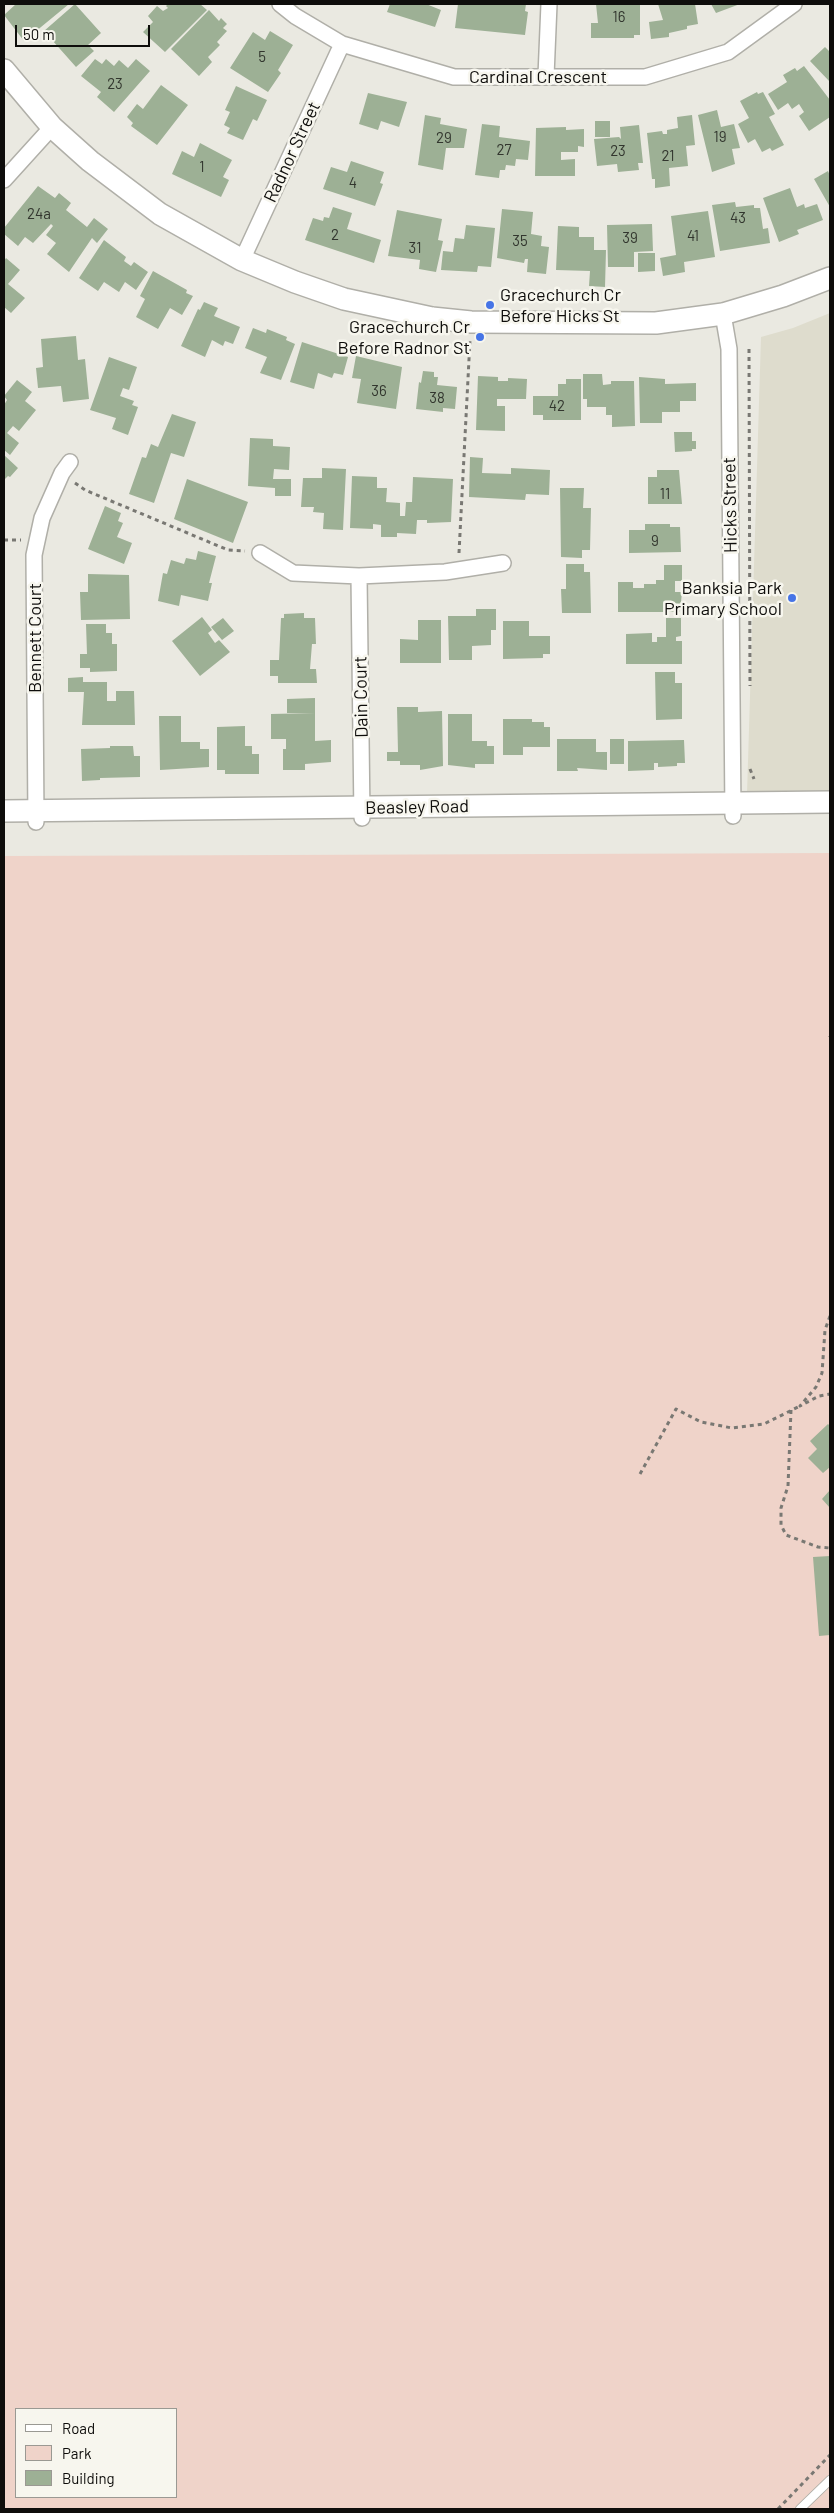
<!DOCTYPE html>
<html>
<head>
<meta charset="utf-8">
<style>
  body { margin:0 }
  #map { position:relative; width:834px; height:2513px; overflow:hidden; background:#eae9e1; font-family:Barlow,sans-serif }
  canvas { display:block }
  .frame { position:absolute; inset:0; border:5px solid #0e0d0b; pointer-events:none }
  .legend { position:absolute; left:15px; top:2408px; width:162px; height:90px; box-sizing:border-box; background:#f7f6ee; border:1px solid #9a9993; margin:0; padding:6px 9px; list-style:none; font-size:15px; color:#0e0d0b }
  .legend li { display:flex; align-items:center; gap:10px; height:25px }
  .legend b { width:25px; border:1px solid #9a9993 }
  .scale { position:absolute; left:15px; top:25px; width:135px; height:22px; box-sizing:border-box; border:2px solid #0e0d0b; border-top:0; padding-left:6px; font-size:15px; line-height:18px; white-space:nowrap; color:#0e0d0b; -webkit-text-stroke:4px #f7f6ee; paint-order:stroke }
</style>
</head>
<body>
<div id="map">
<canvas width="834" height="2513"></canvas>
<div class="frame"></div>
<ul class="legend">
<li><b style="height:6px;background:#fff"></b>Road</li>
<li><b style="height:14px;background:#efd3c9"></b>Park</li>
<li><b style="height:14px;background:#9db095"></b>Building</li>
</ul>
<div class="scale">50 m</div>
</div>
<script>
const g = document.querySelector('canvas').getContext('2d');
g.lineJoin = 'round';
function paint(path, color) {
  g.fillStyle = color;
  g.fill(path, 'evenodd');
}
function toPath(rows) {
  const path = new Path2D();
  for (const r of rows) {
    path.moveTo(r[0], r[1]);
    for (let i = 2; i < r.length; i += 2) path.lineTo(r[i], r[i + 1]);
  }
  return path;
}
function strokePath(path, color, width, dash) {
  g.strokeStyle = color;
  g.lineWidth = width;
  g.lineCap = dash ? 'butt' : 'round';
  g.setLineDash(dash || []);
  g.stroke(path);
}
function drawText(font, color, halo, rows, align = 'center') {
  g.font = font + ' Barlow,sans-serif';
  g.lineWidth = 5;
  g.setLineDash([]);
  g.textBaseline = 'middle';
  g.strokeStyle = halo;
  g.fillStyle = color;
  for (const [text, x, y, turn = 0] of rows) {
    g.save();
    g.translate(x, y);
    g.rotate((+turn || 0) * Math.PI / 180);
    g.textAlign = isNaN(turn) ? turn : align;
    if (halo) g.strokeText(text, 0, 0);
    g.fillText(text, 0, 0);
    g.restore();
  }
}
paint(toPath([
  [830,313,830,795,747,794,761,337,793,328]
]), '#dedccd');
paint(toPath([
  [830,853,830,2509,4,2509,4,856],
  [16,2409,176,2409,176,2497,16,2497]
]), '#efd3c9');
paint(toPath([
  [16,4,69,4,24,41,4,15],
  [75,4,101,33,88,45,94,51,76,67,44,31],
  [168,4,200,4,207,10,165,52,143,32,153,22,148,16,157,6,163,11,168,8,166,6],
  [390,4,426,4,441,10,435,27,387,12],
  [458,4,526,4,525,11,528,12,525,35,455,28],
  [596,4,640,4,640,35,634,35,634,38,591,38,591,23,598,23],
  [658,4,695,4,698,24,687,26,687,29,669,33,669,37,651,39,649,22,663,20],
  [711,4,740,4,716,13],
  [209,10,219,21,221,18,227,24,223,28,227,31,217,42,220,45,208,57,212,62,199,76,171,49],
  [270,31,293,45,278,70,281,73,268,92,230,68,253,32,265,40],
  [825,47,829,51,830,50,830,82,810,61],
  [95,59,102,64,106,59,114,66,119,60,128,68,136,59,150,71,114,112,97,97,101,92,81,76],
  [804,66,830,100,830,117,809,131,799,116,804,112,799,104,792,109,788,103,778,110,768,94,787,82,783,75,795,68,797,71],
  [161,85,188,105,157,145,131,126,133,123,127,117,137,104,143,109],
  [236,86,267,100,257,121,253,119,243,140,227,133,230,128,224,125,230,112,225,110],
  [757,92,758,94,763,92,775,114,769,117,784,145,772,151,770,148,762,152,755,139,748,143,738,124,749,118,740,101],
  [368,93,407,102,399,127,381,121,378,130,359,124],
  [717,110,721,127,734,124,740,148,732,149,735,164,712,172,698,115],
  [425,115,441,118,440,124,467,129,464,148,446,148,443,170,418,165],
  [692,115,695,145,686,146,688,166,669,168,670,186,655,188,655,179,652,179,647,133,662,131,663,134,667,134,667,130,678,128,677,117],
  [595,121,610,121,610,137,595,137],
  [482,124,500,126,499,137,530,141,528,160,516,159,515,166,506,165,505,170,500,170,499,178,475,175],
  [639,125,643,163,638,163,639,170,618,172,617,164,597,166,594,139,619,137,621,139,620,127],
  [566,127,566,130,584,129,584,147,578,146,578,152,561,152,561,160,575,159,575,176,535,176,536,128],
  [200,143,232,160,223,177,229,180,221,197,172,174,182,151,194,157],
  [351,161,384,172,380,183,383,184,375,206,323,189,331,167,347,172],
  [828,171,830,176,830,207,814,179],
  [38,186,55,198,59,193,71,203,66,210,87,227,94,218,108,229,97,243,92,238,69,272,47,254,56,243,46,235,53,226,51,224,33,243,25,237,18,246,4,234,4,228],
  [790,188,797,207,804,204,805,208,817,204,823,220,797,230,799,234,779,242,763,198],
  [735,202,736,207,754,205,754,208,760,208,763,229,768,228,770,243,720,251,712,205],
  [333,207,352,213,347,229,381,240,374,263,305,240,313,218,323,221,324,217,329,218],
  [502,209,533,212,531,234,542,236,541,246,549,247,546,274,527,272,528,259,525,259,524,263,497,258],
  [397,210,442,219,438,240,443,241,436,272,419,269,420,260,388,256],
  [708,211,715,257,684,262,685,272,663,276,660,258,676,255,671,216],
  [652,224,653,251,634,252,634,267,608,267,607,225],
  [466,225,495,228,491,267,478,266,477,272,441,270,443,251,453,252,455,238,464,239],
  [558,226,579,227,579,237,594,237,594,250,606,250,605,287,589,286,590,271,556,270],
  [104,240,126,257,124,261,131,266,134,262,148,272,136,290,125,282,119,292,104,282,98,291,79,278],
  [638,253,655,253,655,271,638,272],
  [6,258,20,270,8,284,25,298,11,313,4,307,4,261],
  [153,271,187,290,186,293,193,296,182,315,170,308,158,329,136,317,145,299,140,296],
  [204,302,218,308,214,316,240,327,233,344,225,341,223,346,212,340,205,357,181,346,198,309,200,310],
  [253,328,266,333,267,329,287,337,286,340,295,344,281,380,260,373,267,357,245,348],
  [76,336,78,360,85,359,89,399,63,402,61,386,38,388,36,368,43,367,41,339],
  [302,342,348,357,343,375,334,373,332,378,318,373,314,389,290,382],
  [356,356,402,367,396,409,357,403,361,379,352,378],
  [109,357,137,367,129,390,123,388,120,396,134,401,132,405,138,407,128,435,112,429,116,418,90,410],
  [423,371,434,372,434,377,438,377,437,385,457,387,455,409,443,408,443,412,416,409,419,382,421,383],
  [583,374,602,374,603,385,611,384,611,381,634,381,635,426,612,427,612,415,606,415,606,407,587,407,587,399,583,399],
  [478,376,498,377,498,381,508,381,508,378,527,379,526,399,497,399,497,406,505,406,505,431,476,430],
  [639,377,665,379,665,384,696,383,696,401,680,401,680,412,662,412,662,423,640,423],
  [566,379,581,379,581,420,543,420,543,415,533,415,533,396,558,396,558,384,566,384],
  [17,380,32,392,25,401,36,410,19,431,13,426,7,433,19,443,10,455,4,450,4,405,7,400,4,396],
  [172,414,196,422,184,457,171,453,154,503,129,494,142,457,146,458,151,444,158,447],
  [674,432,692,432,692,441,696,441,696,449,692,449,692,451,675,452],
  [250,438,273,439,273,446,290,447,289,470,274,469,273,479,291,479,291,496,275,496,275,488,248,486],
  [4,455,18,468,10,477,8,476,4,480],
  [470,457,483,458,482,473,511,474,511,468,550,470,549,495,526,494,525,500,469,497],
  [322,468,346,469,343,530,323,529,324,513,313,512,314,507,301,507,303,478,322,478],
  [657,470,679,470,682,504,648,504,648,477,657,477],
  [352,476,377,477,377,488,387,488,386,502,400,503,400,516,405,516,406,502,412,502,413,477,453,479,451,522,427,523,427,520,417,520,416,534,397,533,397,537,381,537,381,525,373,524,373,529,350,528],
  [187,479,248,502,233,543,174,519],
  [560,488,584,488,583,508,591,508,590,550,582,550,582,558,561,557],
  [105,506,121,513,118,521,123,523,117,537,132,543,124,564,88,549],
  [645,524,670,524,670,527,680,527,681,552,629,553,629,530,645,530],
  [198,551,216,556,209,583,212,583,208,601,181,595,179,606,158,601,163,573,167,574,171,560,184,564,186,558,196,560],
  [566,564,584,564,584,572,590,572,591,613,562,613,561,589,566,589],
  [664,565,682,565,682,581,675,581,675,592,682,592,680,612,618,612,618,582,633,582,633,588,644,588,644,584,656,584,656,580,664,580],
  [88,574,129,575,130,619,81,620,80,592,88,592],
  [476,609,496,609,496,630,491,630,491,645,472,646,472,660,449,660,448,616,476,616],
  [304,613,304,618,315,618,316,644,312,644,310,669,316,669,317,683,278,683,278,676,270,676,270,660,279,660,281,618,284,618,284,614],
  [202,617,212,630,208,633,215,643,219,640,230,652,200,676,172,641],
  [223,618,234,631,222,640,211,627],
  [666,618,681,618,681,636,676,637,676,641,682,641,682,664,626,664,626,634,652,633,652,642,657,642,657,637,666,637],
  [418,620,441,620,441,663,400,663,400,639,418,640],
  [503,621,529,621,529,636,550,636,550,654,543,654,543,658,503,659],
  [86,624,106,624,106,633,112,633,112,644,117,644,117,671,90,672,90,668,80,668,80,654,87,654],
  [655,672,675,672,675,683,682,683,682,719,656,720],
  [83,677,83,682,107,682,107,701,116,701,116,691,134,691,135,725,82,725,84,692,68,692,68,678],
  [315,698,315,713,287,713,287,699],
  [397,707,418,707,418,712,442,711,443,766,420,770,420,765,400,765,400,761,387,761,387,752,398,752],
  [315,713,315,741,331,740,331,762,305,764,305,770,283,770,283,749,286,749,286,739,271,739,271,714],
  [448,714,472,714,472,741,487,741,487,746,494,746,494,764,475,764,475,768,448,765],
  [159,716,181,716,181,742,200,742,200,749,209,749,209,767,160,770],
  [503,719,532,719,532,722,544,722,544,727,550,727,550,747,523,747,523,755,503,755],
  [245,726,245,746,252,746,252,754,259,754,259,774,225,774,225,770,217,770,217,727],
  [557,739,596,739,596,752,607,752,607,770,577,768,578,771,557,771],
  [610,739,624,739,624,764,610,764],
  [684,740,685,763,677,763,677,766,658,767,658,763,654,763,654,770,628,771,628,741],
  [110,746,133,746,134,756,140,756,140,777,100,778,100,780,82,781,81,749,110,748],
  [828,1424,830,1426,830,1467,823,1473,808,1458,817,1449,810,1441],
  [830,1490,830,1508,822,1499],
  [830,1556,830,1635,819,1636,813,1557]
]), '#9db095');
const lane = toPath([
  [800,2509,830,2480]
]);
const street = toPath([
  [280,4,295,16,342,44,454,77,645,77,728,52,794,4],
  [546,76,549,4],
  [4,180,52,127],
  [242,260,342,44],
  [723,314,729,349,733,816],
  [260,553,293,573,359,576,445,572,503,563],
  [359,576,362,818],
  [36,822,34,555,42,518,62,473,70,462]
]);
const secondary = toPath([
  [4,70,52,127,90,161,160,214,242,260,295,282,344,299,432,318,471,322,656,323,723,314,783,296,830,278],
  [4,811,830,802]
]);
strokePath(lane, '#b0afa8', 10);
strokePath(street, '#b0afa8', 18);
strokePath(secondary, '#b0afa8', 24);
strokePath(toPath([
  [749,349,750,686],
  [75,483,85,490,228,550,245,551],
  [4,540,21,540],
  [459,553,470,340],
  [750,769,754,779],
  [830,1036,830,1037],
  [830,1316,825,1330,822,1373,816,1387,800,1406,819,1396,830,1394],
  [791,1410,788,1486,781,1508,781,1525,786,1535,818,1547,830,1548],
  [640,1474,676,1409,701,1422,732,1428,764,1424,800,1406],
  [778,2509,830,2455]
]), '#797873', 3, [4, 4]);
strokePath(lane, '#fff', 8);
strokePath(street, '#fff', 15);
strokePath(secondary, '#fff', 21);
for (const [x, y, r, color] of [
  [490,305,5,"#4674e6"],
  [480,337,5,"#4674e6"],
  [792,598,5,"#4674e6"]
]) {
  const dot = new Path2D();
  dot.arc(x, y, r, 0, 2 * Math.PI);
  g.fillStyle = color;
  g.fill(dot);
  strokePath(dot, '#f7f6ee', 2);
}
drawText('15px', '#32362e', null, [
  ["16",619,17],
  ["5",262,57],
  ["23",115,84],
  ["19",720,137],
  ["29",444,138],
  ["27",504,150],
  ["23",618,151],
  ["21",668,156],
  ["1",202,167],
  ["4",353,183],
  ["24a",39,214],
  ["43",738,218],
  ["2",335,235],
  ["41",693,236],
  ["39",630,238],
  ["35",520,241],
  ["31",415,248],
  ["36",379,391],
  ["38",437,398],
  ["42",557,406],
  ["11",665,494],
  ["9",655,541]
]);
drawText('18px', '#0e0d0b', '#f7f6ee', [
  ["Cardinal Crescent",538,77],
  ["Radnor Street",292,152,-65],
  ["Hicks Street",730,505,-91],
  ["Bennett Court",35,638,-90],
  ["Dain Court",361,697,-91],
  ["Beasley Road",417,807,-1]
]);
drawText('18px', '#0e0d0b', '#f7f6ee', [
  ["Gracechurch Cr",500,295,"left"],
  ["Before Hicks St",500,316,"left"],
  ["Gracechurch Cr",470,327],
  ["Before Radnor St",470,348],
  ["Banksia Park",782,588],
  ["Primary School",782,609]
], 'right');
</script>
</body>
</html>
